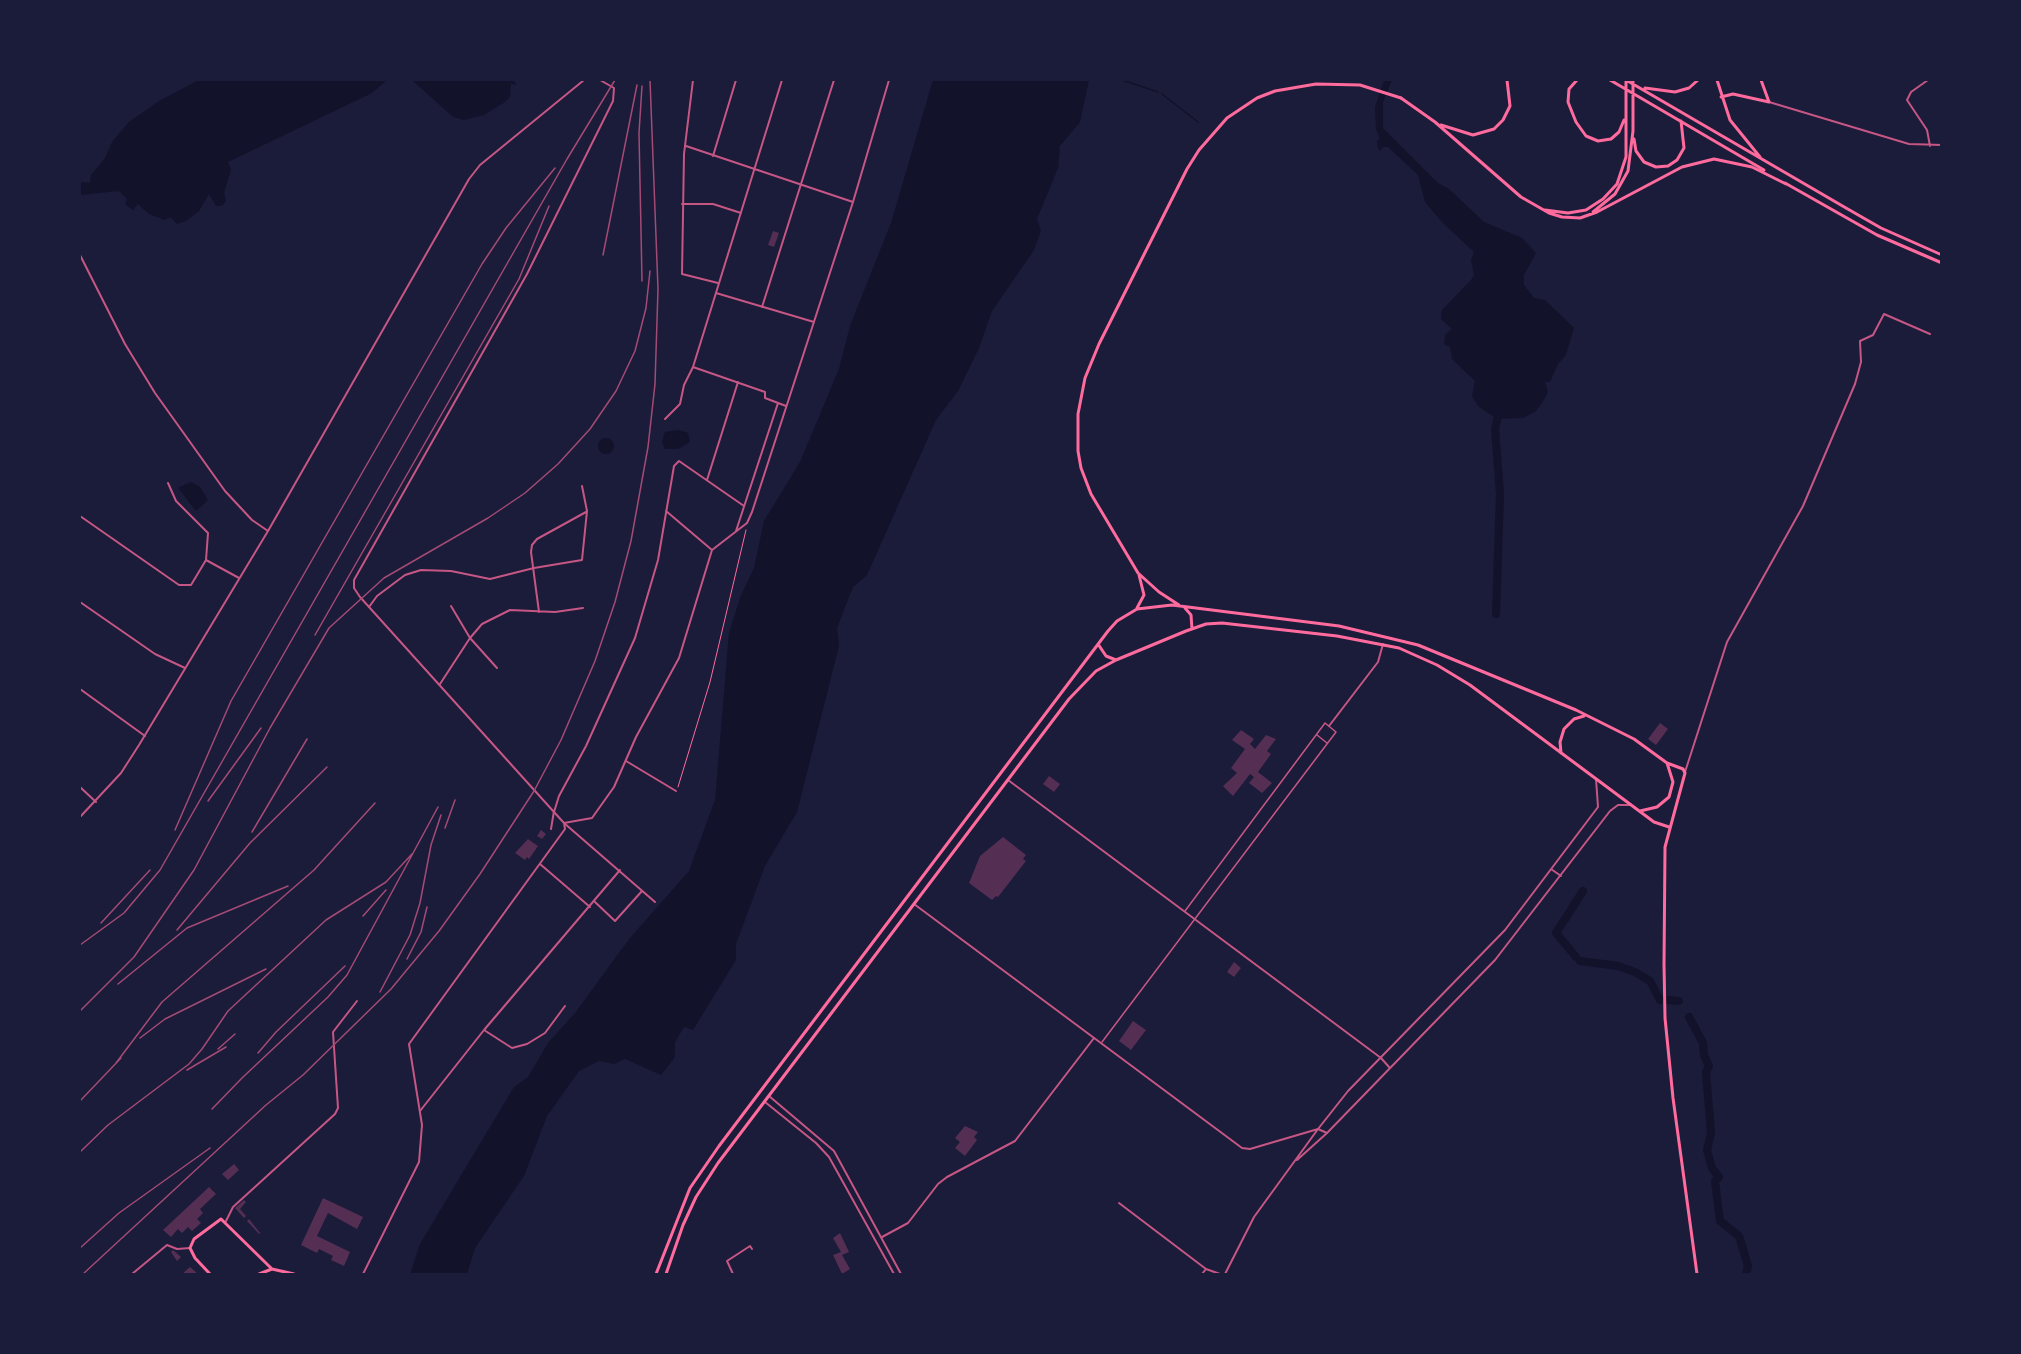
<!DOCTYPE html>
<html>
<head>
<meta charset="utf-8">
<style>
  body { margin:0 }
  #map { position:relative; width:2021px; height:1354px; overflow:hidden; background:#1b1b3a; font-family:"Source Sans 3",sans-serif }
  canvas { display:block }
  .frame { position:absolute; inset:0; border:81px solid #1b1b3a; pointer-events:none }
</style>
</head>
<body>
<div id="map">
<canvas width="2021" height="1354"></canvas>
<div class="frame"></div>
</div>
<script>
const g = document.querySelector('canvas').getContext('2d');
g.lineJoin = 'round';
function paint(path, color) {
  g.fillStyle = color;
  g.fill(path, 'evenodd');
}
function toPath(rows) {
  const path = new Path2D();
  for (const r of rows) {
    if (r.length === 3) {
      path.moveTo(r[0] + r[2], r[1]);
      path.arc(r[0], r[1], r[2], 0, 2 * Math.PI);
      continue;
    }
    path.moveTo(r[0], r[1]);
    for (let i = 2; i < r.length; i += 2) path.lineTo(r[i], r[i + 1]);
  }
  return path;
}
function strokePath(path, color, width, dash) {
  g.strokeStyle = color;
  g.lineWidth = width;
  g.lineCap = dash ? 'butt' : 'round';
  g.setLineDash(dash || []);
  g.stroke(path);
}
paint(toPath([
  [199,80,387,80,372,93,228,162,231,170,224,193,226,201,222,206,216,206,209,194,199,211,186,221,177,224,170,217,165,220,149,214,138,204,133,210,125,204,127,199,119,191,80,195,80,182,90,183,91,175,105,158,112,142,129,122,159,101],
  [412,80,513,80,517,85,511,84,510,97,505,102,484,115,464,120,453,117],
  [933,80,1089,80,1080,122,1060,146,1058,168,1037,219,1041,231,1034,250,992,311,979,348,958,391,936,420,867,575,853,587,837,628,839,646,797,812,765,866,736,944,736,960,693,1030,684,1027,675,1042,675,1057,661,1075,625,1059,614,1064,599,1061,579,1071,547,1116,524,1176,475,1248,467,1274,410,1274,420,1244,514,1087,528,1077,548,1043,575,1013,630,938,689,871,715,800,729,633,740,598,754,568,764,521,800,462,839,369,850,326,891,223],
  [1384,80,1392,80,1383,102,1383,128,1438,183,1449,189,1484,222,1522,238,1536,253,1524,275,1524,285,1534,298,1545,300,1574,328,1566,355,1558,364,1550,382,1545,382,1548,392,1542,403,1535,412,1523,418,1497,419,1478,406,1472,396,1475,381,1452,359,1450,347,1444,344,1445,335,1452,329,1441,319,1442,310,1471,280,1474,275,1471,260,1474,252,1442,222,1425,202,1418,175,1388,147,1383,147,1380,151,1378,148,1377,141,1380,139,1376,129,1375,107],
  [678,430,688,433,690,442,678,449,665,449,662,442,665,432],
  [606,446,8],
  [191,482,200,487,208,500,196,511,178,488]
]), '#12122b');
strokePath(toPath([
  [1122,80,1158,92],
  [1162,94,1198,122]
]), '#12122b', 1.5);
strokePath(toPath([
  [1496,614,1500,494,1495,429,1499,412],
  [1576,957,1556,933,1583,891],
  [1580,961,1618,966,1635,972,1650,981,1660,1000],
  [1668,1000,1679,1001],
  [1689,1017,1703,1043,1704,1055,1709,1066,1706,1072,1711,1133,1707,1150,1712,1168,1719,1177,1715,1181,1720,1221,1739,1236,1748,1266,1746,1274]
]), '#12122b', 8);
paint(toPath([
  [773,231,779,233,774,247,768,245],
  [1660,723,1668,729,1656,745,1648,739],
  [1241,730,1254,739,1250,744,1255,749,1266,735,1276,739,1267,751,1271,754,1258,772,1272,783,1262,793,1249,783,1254,777,1250,774,1233,796,1223,786,1237,773,1231,768,1245,749,1232,740],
  [1049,776,1060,784,1054,792,1043,784],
  [541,830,546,834,542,839,537,836],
  [1003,837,1026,855,1023,859,1026,861,998,897,996,896,992,900,969,883,980,856],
  [528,839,538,846,529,859,527,857,525,860,515,853],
  [1234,962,1241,968,1234,977,1227,972],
  [1133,1021,1146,1030,1131,1050,1119,1041],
  [965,1126,978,1132,974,1137,977,1140,965,1156,955,1148,960,1142,955,1138],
  [234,1164,239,1170,228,1180,222,1174],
  [209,1187,216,1194,200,1209,203,1213,197,1219,201,1223,192,1231,188,1227,182,1233,178,1229,171,1237,163,1230],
  [323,1198,363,1217,357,1229,328,1213,317,1236,350,1252,344,1266,331,1260,333,1256,319,1249,317,1253,301,1245],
  [244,1200,246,1202,240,1209,246,1216,244,1218,235,1208],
  [249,1219,260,1233,259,1234,247,1221],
  [840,1233,849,1252,842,1255,850,1269,842,1274,833,1255,841,1252,833,1238],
  [173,1250,181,1257,177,1261,171,1252],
  [190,1267,198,1274,182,1274]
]), '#542f53');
strokePath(toPath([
  [678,787,710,682,746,530]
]), '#ff6b9d', 1);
strokePath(toPath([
  [1317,735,1327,743],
  [1102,1042,1336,732,1325,723,1185,911]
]), '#c65784', 1.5);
strokePath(toPath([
  [693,80,684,154,682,274,718,283],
  [1928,80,1911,92,1907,100,1927,130,1930,146],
  [1769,102,1909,144,1942,145],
  [686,146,853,202],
  [713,156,736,80],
  [682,204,713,204,741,213],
  [716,293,814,322],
  [762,307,834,80],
  [693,367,765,392,765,398,786,406],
  [665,419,680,404,684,385,693,367,782,80],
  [707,480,738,382],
  [168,483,176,501,208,533,206,560],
  [666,511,712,550],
  [80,516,179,585,191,585,206,560,239,578],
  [736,531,778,403],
  [80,602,155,654,185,668],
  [451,606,470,638,497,668],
  [369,607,377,596,405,575,421,570,451,571,490,579,534,568,582,560,587,511,582,486],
  [539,612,531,552,532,545,537,539,586,512],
  [440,684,470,638,482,624,510,610,555,612,583,608],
  [80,689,145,736],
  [1329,726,1378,662,1383,644],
  [626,761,676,791],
  [1685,772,1727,642,1803,506,1855,384,1861,362,1860,341,1873,335,1884,314,1930,334],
  [1008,780,1381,1058],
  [80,787,96,802],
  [554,812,559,796,586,746,635,638,658,560,674,466,679,461,744,506],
  [564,823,592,818,614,787,636,737,679,658,712,550,747,523,752,512,853,202,889,80],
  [564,823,655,902],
  [551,829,554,811],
  [540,864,590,907],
  [595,902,615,921,642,891],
  [914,904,1242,1148,1250,1149,1318,1129],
  [484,1030,512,1048,527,1044,545,1033,565,1006],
  [420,1111,484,1030,620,870],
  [1297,1160,1327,1133],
  [1119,1203,1206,1269,1220,1274],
  [226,1221,233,1207,335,1114,338,1108,333,1032,357,1001],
  [882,1237,908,1223,938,1184,947,1177,1015,1141,1094,1038],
  [132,1274,167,1245,177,1249,190,1248],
  [733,1274,727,1261,750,1246,752,1249],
  [1202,1274,1206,1269],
  [1225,1274,1254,1217,1318,1129]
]), '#c65784', 2);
strokePath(toPath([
  [80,255,125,344,155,393,225,491,252,520,268,531],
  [1596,779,1598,807,1505,930,1348,1091,1318,1129,1327,1133,1495,960,1610,811,1618,805,1631,805],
  [80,817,121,773,139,745,268,531,469,179,480,165,584,80],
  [1551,869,1561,876],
  [1381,1058,1389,1067],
  [769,1096,834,1151,901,1274],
  [765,1102,816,1143,829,1157,894,1274],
  [363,1274,419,1162,422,1125,409,1044,565,829,564,823,554,812,360,597,354,588,354,580,527,274,613,101,614,88,600,80]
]), '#c65784', 2);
strokePath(toPath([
  [1179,605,1159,592,1138,573,1091,494,1081,468,1078,451,1078,414,1085,378,1099,344,1187,169,1199,150,1227,118,1257,98,1275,91,1316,84,1360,85,1401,98],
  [1137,608,1144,595,1139,575],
  [1185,608,1191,615,1192,629],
  [1098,644,1106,656,1116,660],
  [1561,753,1560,742,1564,729,1574,719,1584,716],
  [1640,811,1657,807,1669,797,1673,782,1667,763],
  [656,1274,690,1188,719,1146,1108,631,1117,621,1137,609,1172,605,1339,626,1418,645,1576,710,1634,739,1667,763,1683,769,1685,773,1665,847,1664,964,1665,1018,1673,1098,1697,1274],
  [666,1274,683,1225,696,1197,718,1163,1069,699,1096,671,1116,660,1186,631,1206,624,1222,623,1337,636,1399,648,1437,665,1470,685,1654,822,1669,827]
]), '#ff6b9d', 3);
strokePath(toPath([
  [210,1274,195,1258,190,1248,194,1239,221,1219,272,1269],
  [259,1274,272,1269,294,1274]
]), '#ff6b9d', 3);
strokePath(toPath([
  [1577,80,1569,89,1568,102,1576,122,1586,136,1598,141,1611,139,1619,132,1624,120],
  [1610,80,1764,170],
  [1626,80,1846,208,1881,228,1942,255],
  [1717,80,1730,120,1760,157],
  [1645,88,1675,92,1689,88,1698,80],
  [1721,97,1733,94,1769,102,1761,80],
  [1401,98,1435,122,1521,197,1549,213,1562,217,1580,218,1597,212,1682,167,1714,159,1752,167,1786,184],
  [1441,125,1473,135,1494,129,1503,120,1510,106,1507,80],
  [1634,139,1636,151,1644,162,1656,167,1668,166,1677,160,1684,148,1681,121],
  [1785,183,1877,235,1942,263],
  [1545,210,1568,213,1586,210,1603,199,1617,184,1626,157,1626,80],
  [1593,212,1615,194,1628,171,1633,131,1633,80]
]), '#ff6b9d', 3);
strokePath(toPath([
  [603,255,637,85],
  [642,281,639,133,642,86],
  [315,635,519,279,549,206],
  [208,801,261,728],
  [445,828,455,800],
  [175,830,231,701,482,264,506,228,555,168],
  [252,832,307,739],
  [363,916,386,890],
  [101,923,150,870],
  [177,930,250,843,327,767],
  [80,945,124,913,160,870,567,159,615,80],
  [407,959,421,932,427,907],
  [118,984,187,928,288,886],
  [380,992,410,935,420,903,431,845,441,815],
  [80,1011,134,957,194,870,270,728,329,628,384,578,488,518,525,493,558,464,590,429,616,391,635,351,646,308,650,271],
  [140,1038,165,1019,266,969],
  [218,1049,235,1034],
  [258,1053,276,1032,345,966],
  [116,1063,162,1002,314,870,375,803],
  [187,1070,226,1047],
  [80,1101,121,1058],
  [212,1109,242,1078,328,997,347,975,438,807],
  [80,1152,108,1125,189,1064,202,1049,228,1011,326,920,386,882,412,854],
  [80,1248,119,1213,210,1148],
  [83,1274,266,1105,303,1075,391,989,439,931,480,874,534,791,561,740,595,661,615,602,631,541,648,447,655,384,658,289,650,80]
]), '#a44b75', 1.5);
</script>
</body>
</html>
